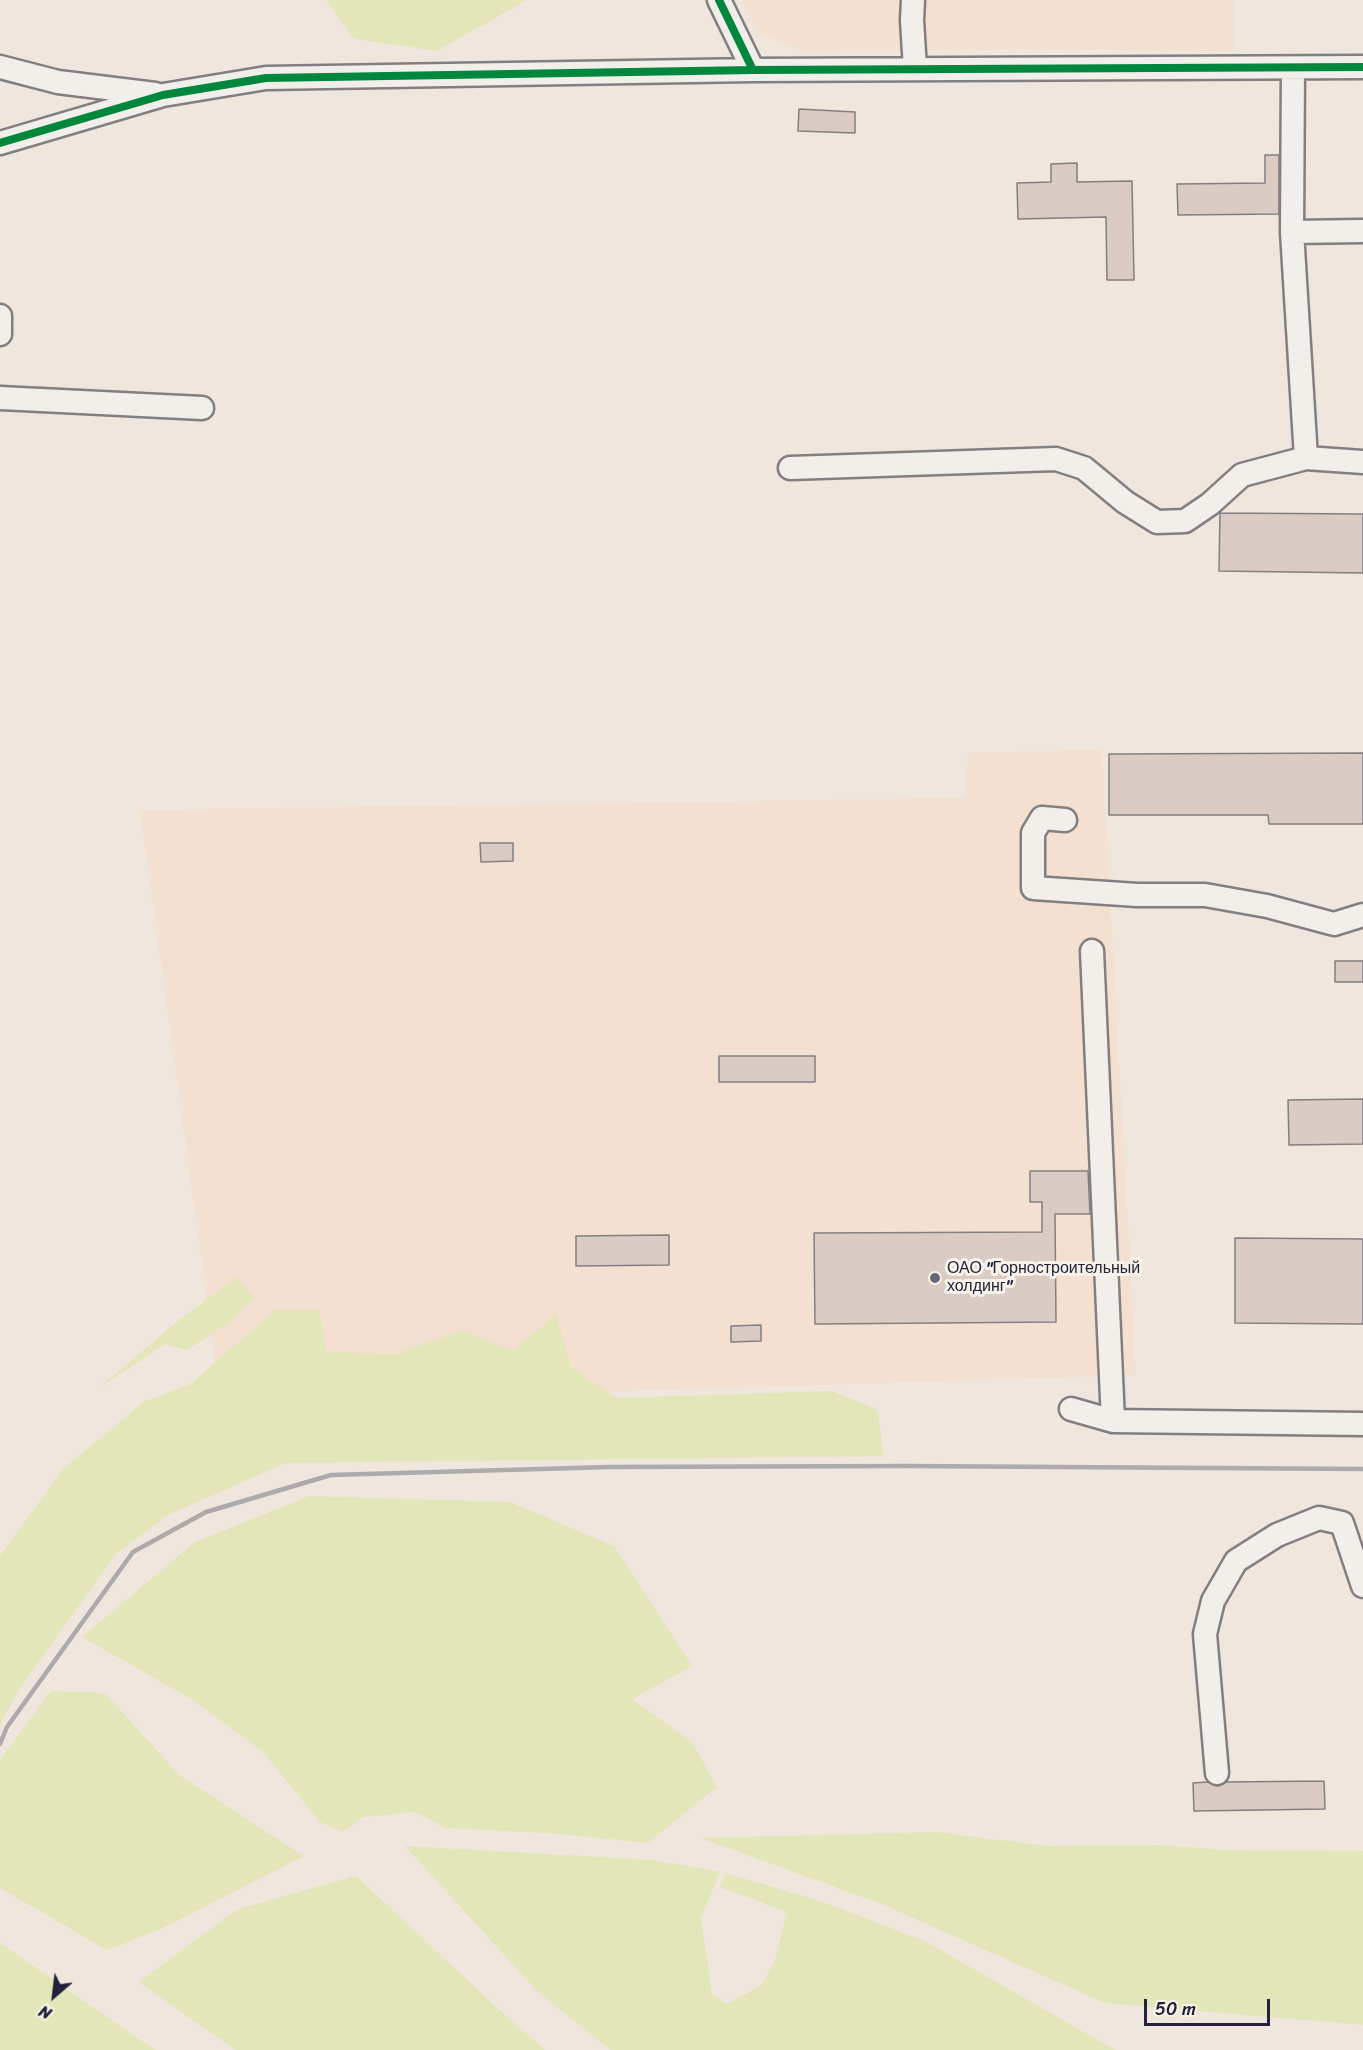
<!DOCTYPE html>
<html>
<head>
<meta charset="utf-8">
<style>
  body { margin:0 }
  #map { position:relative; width:1363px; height:2050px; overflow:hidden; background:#efe6dd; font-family:Sriracha,sans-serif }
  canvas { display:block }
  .north { position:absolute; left:24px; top:1966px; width:60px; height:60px; -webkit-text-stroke:4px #f7f3e8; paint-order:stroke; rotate:208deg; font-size:16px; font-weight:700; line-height:24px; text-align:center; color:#22223b }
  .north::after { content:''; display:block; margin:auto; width:21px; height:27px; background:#22223b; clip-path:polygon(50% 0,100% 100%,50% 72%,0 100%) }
  .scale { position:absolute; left:1144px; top:1999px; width:126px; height:27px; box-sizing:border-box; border:3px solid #22223b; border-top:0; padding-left:8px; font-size:18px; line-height:21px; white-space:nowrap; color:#22223b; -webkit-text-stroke:4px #f7f3e8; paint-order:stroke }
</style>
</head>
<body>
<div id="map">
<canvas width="1363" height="2050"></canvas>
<div class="north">N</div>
<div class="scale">50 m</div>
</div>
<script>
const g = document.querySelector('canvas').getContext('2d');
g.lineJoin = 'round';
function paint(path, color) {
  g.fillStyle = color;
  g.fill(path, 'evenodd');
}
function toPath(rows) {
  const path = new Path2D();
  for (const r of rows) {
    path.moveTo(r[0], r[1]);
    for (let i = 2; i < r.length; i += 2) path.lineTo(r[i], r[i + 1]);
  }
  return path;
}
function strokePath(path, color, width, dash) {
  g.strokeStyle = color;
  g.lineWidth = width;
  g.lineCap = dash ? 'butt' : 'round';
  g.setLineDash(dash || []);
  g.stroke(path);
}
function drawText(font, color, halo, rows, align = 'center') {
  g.font = font + ' Sriracha,sans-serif';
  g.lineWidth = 6;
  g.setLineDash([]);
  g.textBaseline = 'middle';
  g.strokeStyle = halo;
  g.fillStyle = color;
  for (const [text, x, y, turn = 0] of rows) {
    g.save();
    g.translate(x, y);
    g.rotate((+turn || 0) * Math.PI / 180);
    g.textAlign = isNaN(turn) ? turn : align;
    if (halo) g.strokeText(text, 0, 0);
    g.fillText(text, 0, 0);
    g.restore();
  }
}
paint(toPath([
  [741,0,1233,0,1234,51,1023,49,803,52,757,32],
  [1102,750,1136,1375,221,1404,140,810,965,798,968,753]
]), '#f3e0d1');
paint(toPath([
  [326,0,527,0,437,51,354,39],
  [237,1277,254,1298,228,1323,187,1350,165,1344,96,1390,178,1321],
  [275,1310,320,1310,326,1352,395,1354,462,1331,513,1351,556,1314,571,1367,617,1398,832,1391,878,1410,883,1456,286,1463,168,1515,116,1554,18,1691,0,1725,0,1556,64,1468,145,1401,191,1384],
  [309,1496,510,1502,614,1546,692,1666,632,1699,692,1742,717,1787,648,1843,548,1833,445,1828,416,1812,363,1817,343,1832,320,1822,263,1752,193,1700,82,1637,195,1542],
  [51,1691,105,1693,179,1775,304,1856,159,1930,107,1950,0,1888,0,1760],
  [935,1832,1048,1846,1159,1845,1224,1850,1363,1851,1363,2025,1105,2003,884,1905,701,1838],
  [405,1846,653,1860,720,1872,701,1918,712,1994,727,2004,762,1985,775,1960,787,1912,720,1887,726,1873,817,1900,925,1941,1115,2050,610,2050,538,1992],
  [356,1876,495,2006,545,2050,235,2050,139,1982,238,1909],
  [0,1943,146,2044,155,2050,0,2050]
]), '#e3e6b8');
const building = toPath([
  [799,109,855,112,855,133,798,131,799,109],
  [1265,155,1279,155,1279,214,1178,215,1177,184,1265,183,1265,155],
  [1077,163,1077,182,1132,181,1134,280,1107,280,1106,217,1018,219,1017,183,1051,182,1051,164,1077,163],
  [1220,513,1363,514,1363,573,1219,571,1220,513],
  [1363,753,1363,824,1269,824,1268,815,1109,815,1109,754,1363,753],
  [480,843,513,843,513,861,481,862,480,843],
  [1335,961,1363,961,1363,982,1335,982,1335,961],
  [719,1056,815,1056,815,1082,719,1082,719,1056],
  [1363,1099,1363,1144,1289,1145,1288,1100,1363,1099],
  [1030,1171,1088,1171,1090,1214,1055,1214,1056,1322,815,1324,814,1233,1042,1232,1042,1202,1030,1202,1030,1171],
  [669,1235,669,1265,576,1266,576,1236,669,1235],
  [1235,1238,1363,1239,1363,1324,1235,1323,1235,1238],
  [761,1325,761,1341,731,1342,731,1326,761,1325],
  [1324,1781,1325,1809,1194,1811,1193,1783,1208,1782,1218,1786,1226,1782,1324,1781]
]);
paint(building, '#daccc5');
strokePath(building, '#837f80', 1.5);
const minor = toPath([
  [719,0,753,70,1363,67],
  [913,0,912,20,915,69],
  [0,67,58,82,155,94],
  [1293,68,1292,232,1306,458],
  [0,143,163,95,266,78,753,70],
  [1292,232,1363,231],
  [0,316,0,334],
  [0,398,202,408],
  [790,468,1056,459,1084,468,1125,502,1157,522,1185,521,1210,504,1242,475,1306,458,1363,462],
  [1065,820,1042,818,1033,833,1033,888,1137,895,1205,895,1267,906,1334,924,1363,915],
  [1092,951,1113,1421],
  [1071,1409,1113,1421,1363,1424],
  [1217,1773,1205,1634,1213,1601,1236,1561,1277,1535,1319,1518,1342,1523,1363,1586]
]);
strokePath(minor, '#837f80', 27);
strokePath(minor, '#f2efeb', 22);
strokePath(toPath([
  [0,1744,7,1727,133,1552,206,1512,331,1475,609,1467,907,1466,1363,1469]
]), '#adaaab', 4.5);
strokePath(toPath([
  [719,0,753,70,1363,67],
  [0,143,163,95,266,78,753,70]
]), '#00873e', 8);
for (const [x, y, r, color] of [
  [935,1278,6,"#6a6774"]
]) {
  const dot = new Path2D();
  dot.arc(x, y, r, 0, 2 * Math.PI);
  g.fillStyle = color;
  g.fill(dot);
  strokePath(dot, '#f7f3e8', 2);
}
drawText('16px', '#22223b', '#f7f3e8', [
  ["ОАО \"Горностроительный",947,1269],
  ["холдинг\"",947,1287]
], 'left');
</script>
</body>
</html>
